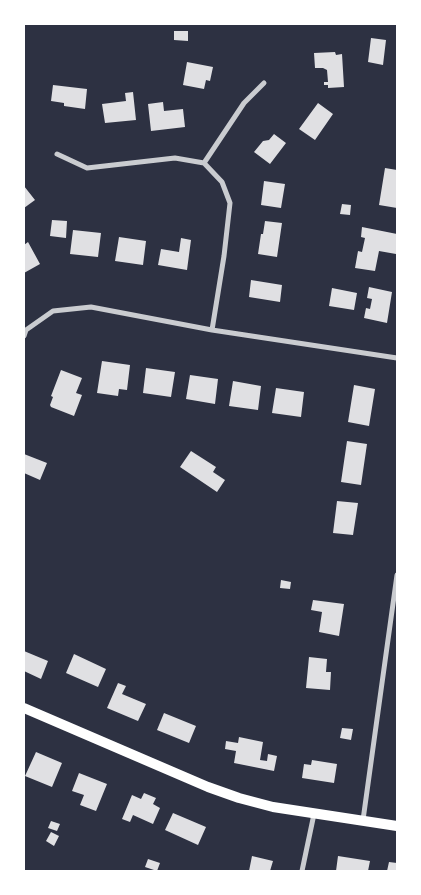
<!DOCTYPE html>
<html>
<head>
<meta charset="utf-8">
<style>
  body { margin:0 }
  #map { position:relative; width:421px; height:895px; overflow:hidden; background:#2d3142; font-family:"Source Sans 3",sans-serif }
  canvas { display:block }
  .frame { position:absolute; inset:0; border:25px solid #fff; pointer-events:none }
</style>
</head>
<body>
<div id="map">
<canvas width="421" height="895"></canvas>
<div class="frame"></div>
</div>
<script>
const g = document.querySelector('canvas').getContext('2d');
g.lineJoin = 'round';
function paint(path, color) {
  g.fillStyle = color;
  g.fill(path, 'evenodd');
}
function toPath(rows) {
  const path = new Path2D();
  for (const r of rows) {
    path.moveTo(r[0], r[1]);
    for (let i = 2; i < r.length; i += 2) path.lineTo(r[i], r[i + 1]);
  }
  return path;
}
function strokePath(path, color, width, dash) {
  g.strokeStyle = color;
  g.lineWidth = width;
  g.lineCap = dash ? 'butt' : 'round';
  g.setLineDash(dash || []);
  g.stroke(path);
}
paint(toPath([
  [174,31,188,31,188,41,174,40],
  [371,38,386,40,383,65,368,62],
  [335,52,336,55,342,54,344,87,328,88,328,85,324,85,324,82,328,82,327,70,323,68,315,68,314,53],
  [187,62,213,67,210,81,206,80,204,89,183,85],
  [53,85,87,89,85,109,64,106,64,103,51,101],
  [133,92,136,120,105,123,102,104,126,101,125,93],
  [163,102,164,111,183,109,185,127,151,131,148,104],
  [318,103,333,114,315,140,299,129],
  [274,134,286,143,270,164,254,152,263,141,269,140],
  [385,168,397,170,397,208,379,205],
  [264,181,285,184,281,208,261,205],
  [24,186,35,200,24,208],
  [342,204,351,205,350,215,340,214],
  [52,220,67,221,66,238,50,236],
  [265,221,282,223,277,257,258,254,261,234,263,234],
  [362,227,397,234,397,245,396,254,379,251,375,271,355,268,358,251,362,252,365,238,361,237],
  [73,230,101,233,98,257,70,254],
  [119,237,146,241,143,265,115,261],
  [181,238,191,240,187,270,158,265,161,249,179,252],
  [28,242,40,264,24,273,24,245],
  [251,280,282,285,280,302,249,297],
  [369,287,392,292,387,323,364,318,366,308,370,309,372,299,367,298],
  [332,288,357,293,354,310,329,306],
  [102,361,130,365,127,390,119,389,118,396,97,393],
  [146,368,175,372,171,397,143,393],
  [61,370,82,378,76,393,82,395,74,416,51,407,50,405,53,397,51,396],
  [190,375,218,379,215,404,186,399],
  [233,381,261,386,258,410,229,406],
  [354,385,375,389,369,426,348,422],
  [276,388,304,392,301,417,272,413],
  [347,441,367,444,361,485,341,482],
  [191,451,216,467,213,472,225,480,217,492,180,467],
  [24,454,47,463,40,480,24,473],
  [337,501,358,503,353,535,333,533],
  [281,580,291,582,290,589,280,588],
  [313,600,344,604,339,636,319,632,322,612,311,610],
  [24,651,48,661,41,679,24,671],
  [74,654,106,669,98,687,66,673],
  [309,657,327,659,326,672,331,672,330,690,306,688],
  [118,683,126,686,122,694,146,704,138,721,107,708],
  [164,713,196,726,189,743,157,730],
  [342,728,353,729,351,740,340,738],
  [239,737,263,742,260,760,267,761,268,754,277,756,274,771,234,763,236,751,225,749,226,741,238,743],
  [36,752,62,763,52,787,25,776],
  [312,760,337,764,334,783,302,778,304,764,311,765],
  [79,773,107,784,96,811,80,805,84,795,72,791],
  [144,793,156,798,153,804,160,808,153,824,133,815,130,822,122,819,132,795,141,799],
  [173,813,206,827,198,845,165,830],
  [51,821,60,824,57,831,48,828],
  [51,832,59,836,54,846,46,841],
  [252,856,273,861,270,871,249,871],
  [338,856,370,861,368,871,336,871],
  [148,859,160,863,157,871,145,867],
  [389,862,397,863,397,871,387,871]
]), '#e0e0e3');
strokePath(toPath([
  [57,154,87,168,175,158,204,163,222,182,230,203,224,256,212,330],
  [204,163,244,103,264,83],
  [24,336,26,330,53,311,91,307,212,330,397,358],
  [363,820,397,575],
  [302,871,314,814]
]), '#caccd0', 5);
strokePath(toPath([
  [24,708,208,787,239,798,273,807,397,826]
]), '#fff', 10);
</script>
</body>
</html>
